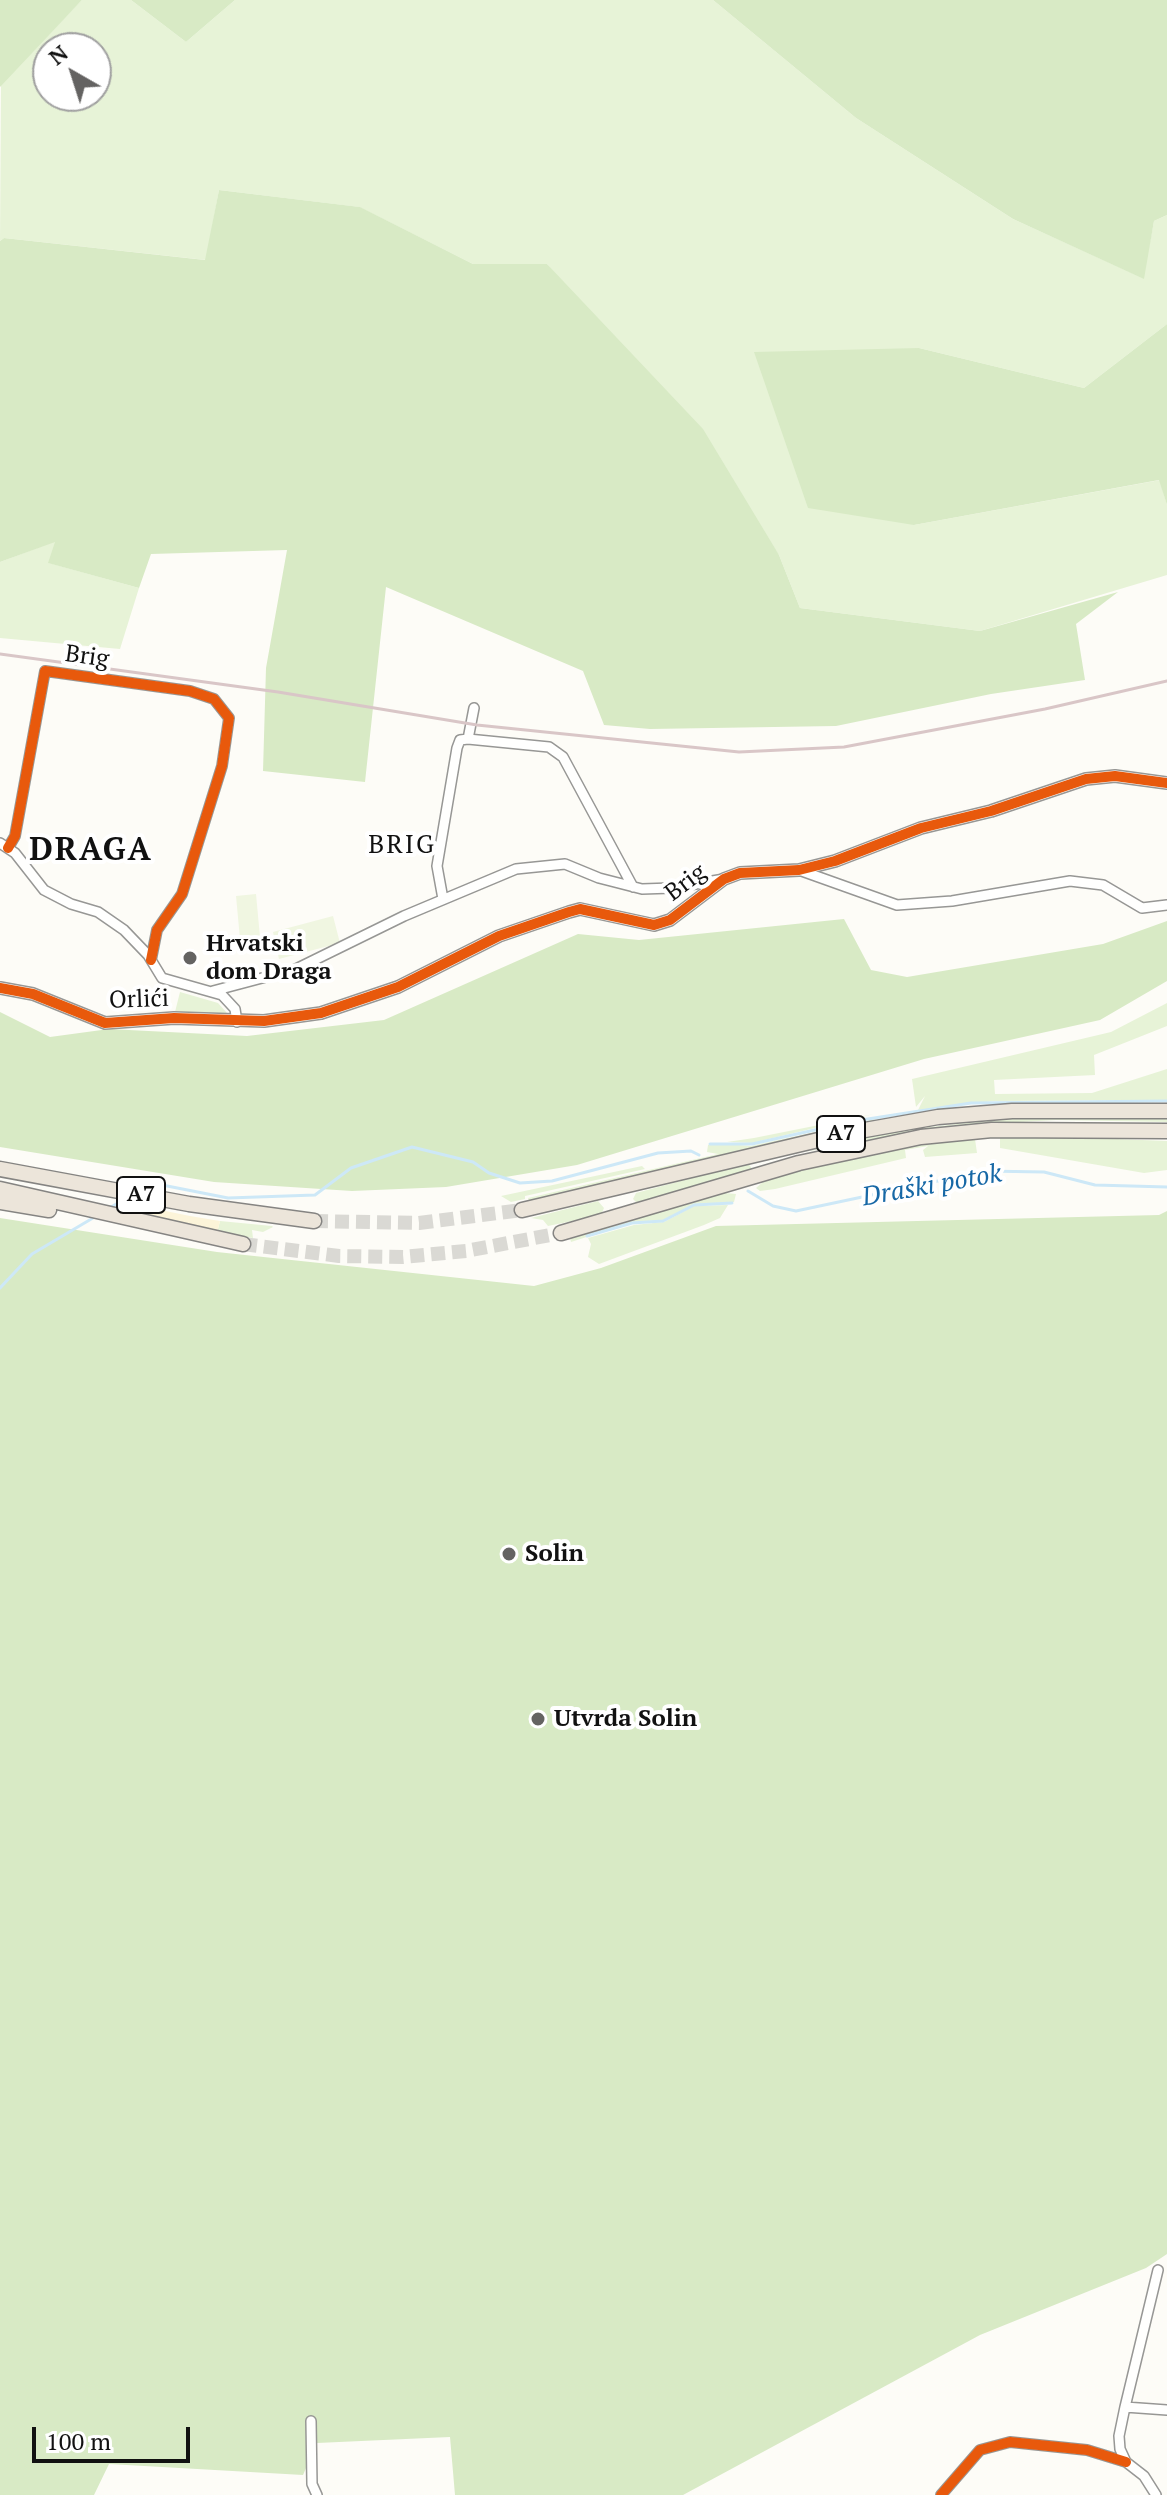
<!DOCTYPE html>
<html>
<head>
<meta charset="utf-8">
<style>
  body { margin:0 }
  #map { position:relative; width:1167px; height:2495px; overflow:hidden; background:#fdfcf7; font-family:"PT Serif",serif }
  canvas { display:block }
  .north { position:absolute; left:32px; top:32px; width:80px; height:80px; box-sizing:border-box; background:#fff; border:2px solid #a0a0a0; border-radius:50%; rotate:321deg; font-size:22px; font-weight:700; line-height:32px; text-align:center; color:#111 }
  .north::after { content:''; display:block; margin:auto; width:28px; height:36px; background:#646362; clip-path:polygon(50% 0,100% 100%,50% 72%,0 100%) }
  .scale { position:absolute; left:32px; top:2427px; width:158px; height:36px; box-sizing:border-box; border:4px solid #111; border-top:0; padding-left:10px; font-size:24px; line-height:28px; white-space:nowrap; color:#111; -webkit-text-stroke:6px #fff; paint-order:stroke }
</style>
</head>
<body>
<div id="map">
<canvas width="1167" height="2495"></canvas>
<div class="north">N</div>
<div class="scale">100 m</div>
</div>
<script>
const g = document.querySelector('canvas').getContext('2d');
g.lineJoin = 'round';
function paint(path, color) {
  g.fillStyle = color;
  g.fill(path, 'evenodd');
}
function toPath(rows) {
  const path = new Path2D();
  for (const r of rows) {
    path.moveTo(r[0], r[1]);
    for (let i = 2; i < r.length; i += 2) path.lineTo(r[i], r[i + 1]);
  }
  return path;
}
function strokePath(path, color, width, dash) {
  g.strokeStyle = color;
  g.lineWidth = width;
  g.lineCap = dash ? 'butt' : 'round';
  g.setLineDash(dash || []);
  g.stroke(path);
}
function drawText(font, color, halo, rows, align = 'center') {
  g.font = font + ' "PT Serif",serif';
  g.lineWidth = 8;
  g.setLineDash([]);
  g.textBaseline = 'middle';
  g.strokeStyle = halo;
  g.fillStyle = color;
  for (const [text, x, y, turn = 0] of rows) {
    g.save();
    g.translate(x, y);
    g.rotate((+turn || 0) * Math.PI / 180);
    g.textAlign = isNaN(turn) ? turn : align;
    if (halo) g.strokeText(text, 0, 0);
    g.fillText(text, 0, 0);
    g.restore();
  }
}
paint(toPath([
  [82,0,131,0,186,42,235,0,713,0,856,118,1013,219,1143,278,1154,221,1167,215,1167,324,1084,388,919,348,914,525,1160,480,1167,505,1167,575,980,631,800,608,779,555,547,264,473,264,359,207,219,190,206,260,4,238,0,241,1,83],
  [48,48,96,48,96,96,48,96],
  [56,541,49,563,139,588,120,649,0,638,0,562],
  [180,992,218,1003,227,1013,196,1017,175,1012],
  [1167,1003,1167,1026,1094,1055,1095,1075,994,1080,995,1094,1092,1093,1167,1069,1167,1100,994,1101,918,1110,925,1096,916,1107,912,1079,1111,1032],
  [874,1114,752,1143,727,1142,754,1138],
  [1024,1117,1167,1118,1167,1122,1056,1120,985,1124,916,1132,804,1152,901,1130],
  [874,1119,874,1121,529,1201,528,1198,718,1154,707,1152,708,1145,716,1143,751,1146],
  [1042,1136,1167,1141,1167,1170,1144,1173,1000,1148,1000,1137],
  [975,1139,977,1153,925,1157,923,1150,928,1146,905,1150,906,1158,775,1189,760,1191,756,1188,764,1181,817,1166,905,1147],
  [748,1163,753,1170,638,1204,633,1199,636,1193],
  [642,1166,645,1169,525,1196,525,1199,511,1202,501,1196],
  [725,1193,736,1194,734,1202,694,1204,663,1220,633,1222,571,1242,570,1238],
  [598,1201,604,1208,601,1215,548,1226,543,1220,531,1218],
  [728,1205,720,1218,704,1225,599,1264,588,1257,591,1244,588,1238,634,1225,664,1222,694,1206],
  [220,1221,272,1226,273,1227,263,1232,252,1230,253,1238,238,1236,217,1233]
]), '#e7f3d7');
paint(toPath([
  [0,0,82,0,0,87],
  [131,0,235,0,186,42],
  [713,0,1167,0,1167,215,1154,221,1144,279,1013,219,856,118],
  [219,190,360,207,473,264,547,264,703,429,779,555,800,608,980,631,1118,592,1076,624,1085,680,991,694,836,726,650,729,604,725,583,671,386,587,365,782,263,771,266,668,287,550,151,554,139,588,48,563,55,542,0,562,0,241,4,238,205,260],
  [1167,324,1167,505,1159,480,914,525,808,508,754,352,919,348,1084,388],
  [844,919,871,970,907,977,1103,944,1167,921,1167,981,1100,1020,924,1059,577,1165,446,1187,352,1191,214,1182,0,1147,0,1012,50,1037,109,1029,247,1036,384,1020,578,934,639,940],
  [1167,1211,1167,2254,1146,2268,980,2335,683,2495,455,2495,450,2437,317,2443,303,2475,109,2464,94,2495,0,2495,0,1218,217,1252,534,1286,601,1268,716,1226,1159,1215]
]), '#d8eac5');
paint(toPath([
  [146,1207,190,1216,220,1221,217,1233,148,1217]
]), '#fcf4d9');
paint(toPath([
  [256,894,260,937,240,939,236,896],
  [333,916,340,943,279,959,273,932]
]), '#f0f6e1');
strokePath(toPath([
  [710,1144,752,1144,855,1121,971,1103,1167,1101],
  [142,1189,152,1183,228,1198,315,1195,351,1168,412,1147,473,1162,489,1173,520,1183,552,1181,658,1153,691,1151,699,1155],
  [748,1191,773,1206,796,1211,985,1171,1044,1172,1095,1185,1167,1187],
  [111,1207,125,1199],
  [587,1236,632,1223,663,1221,694,1205,732,1203],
  [0,1288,32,1254,98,1215]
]), '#cde8f7', 3);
strokePath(toPath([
  [314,1221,419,1223,522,1210],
  [243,1244,339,1256,403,1257,466,1251,561,1233]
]), '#dad9d4', 14, [14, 7]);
const minor = toPath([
  [468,739,474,708],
  [0,843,15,853,44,890,71,904,98,912,124,930,148,955,162,978,222,995,235,1009,237,1022],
  [8,848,15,836,45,671,190,691,214,699,229,718,222,766,182,894,157,930,151,960],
  [799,870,897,905,952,901,1070,881,1103,885,1142,908,1167,905],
  [443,899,437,866,457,748,460,740,468,739,549,747,563,757,633,887],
  [213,991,296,969,404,916,516,869,565,864,599,878,642,889,672,888,724,879],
  [1125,2407,1158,2270],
  [311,2421,312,2484,317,2495],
  [941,2495,980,2450,1010,2442,1087,2450,1126,2462],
  [1156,2495,1144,2476,1126,2462,1120,2449,1119,2436,1125,2407,1167,2410]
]);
const tertiary = toPath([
  [0,988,33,994,105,1023,174,1018,264,1021,321,1013,398,987,499,936,569,912,580,909,654,925,670,920,724,879,740,873,799,870,835,861,921,828,991,811,1086,779,1115,776,1167,783]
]);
const trunk = toPath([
  [0,1169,189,1204,314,1221],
  [0,1189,243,1244],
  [0,1202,49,1210],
  [522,1210,848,1133,938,1117,1012,1111,1167,1111],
  [561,1233,799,1163,921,1137,992,1130,1167,1131]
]);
strokePath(minor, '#979795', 12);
strokePath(tertiary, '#979795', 14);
strokePath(trunk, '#858482', 17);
strokePath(minor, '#fffffe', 9);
strokePath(tertiary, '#fffffe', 11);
strokePath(trunk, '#ece5da', 14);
strokePath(toPath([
  [0,654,278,692,477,725,739,752,844,747,1045,709,1167,681]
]), '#d9c6c7', 3);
strokePath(toPath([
  [8,848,15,836,45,671,190,691,214,699,229,718,222,766,182,894,157,930,151,960],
  [0,988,33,994,105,1023,174,1018,264,1021,321,1013,398,987,499,936,569,912,580,909,654,925,670,920,724,879,740,873,799,870,835,861,921,828,991,811,1086,779,1115,776,1167,783],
  [941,2495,980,2450,1010,2442,1087,2450,1126,2462]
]), '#e8590c', 10);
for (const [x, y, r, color] of [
  [190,958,8,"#646362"],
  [509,1554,8,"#646362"],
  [538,1719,8,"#646362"]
]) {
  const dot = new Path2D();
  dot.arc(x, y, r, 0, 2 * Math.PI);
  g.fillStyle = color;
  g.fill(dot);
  strokePath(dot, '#fff', 3);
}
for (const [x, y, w] of [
  [841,1134,48],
  [141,1195,48]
]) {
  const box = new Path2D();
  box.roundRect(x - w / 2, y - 18, w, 36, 6);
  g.fillStyle = '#fff';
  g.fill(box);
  strokePath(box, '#111', 2);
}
drawText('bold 22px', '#111', null, [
  ["A7",841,1134],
  ["A7",141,1195]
]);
drawText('24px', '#111', '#fff', [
  ["Brig",87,657,8],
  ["Brig",686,883,-37],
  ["Orlići",139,1000,-2]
]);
drawText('bold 24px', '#111', '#fff', [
  ["Hrvatski",206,944],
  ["dom Draga",206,972],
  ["Solin",525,1554],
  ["Utvrda Solin",554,1719]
], 'left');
g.letterSpacing = '2px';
drawText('26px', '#111', '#fff', [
  ["BRIG",402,846]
]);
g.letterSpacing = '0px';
drawText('italic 26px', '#1768a6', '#fff', [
  ["Draški potok",932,1186,-10]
]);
g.letterSpacing = '2px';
drawText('bold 32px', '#111', '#fff', [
  ["DRAGA",91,851]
]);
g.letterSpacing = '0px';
</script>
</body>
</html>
